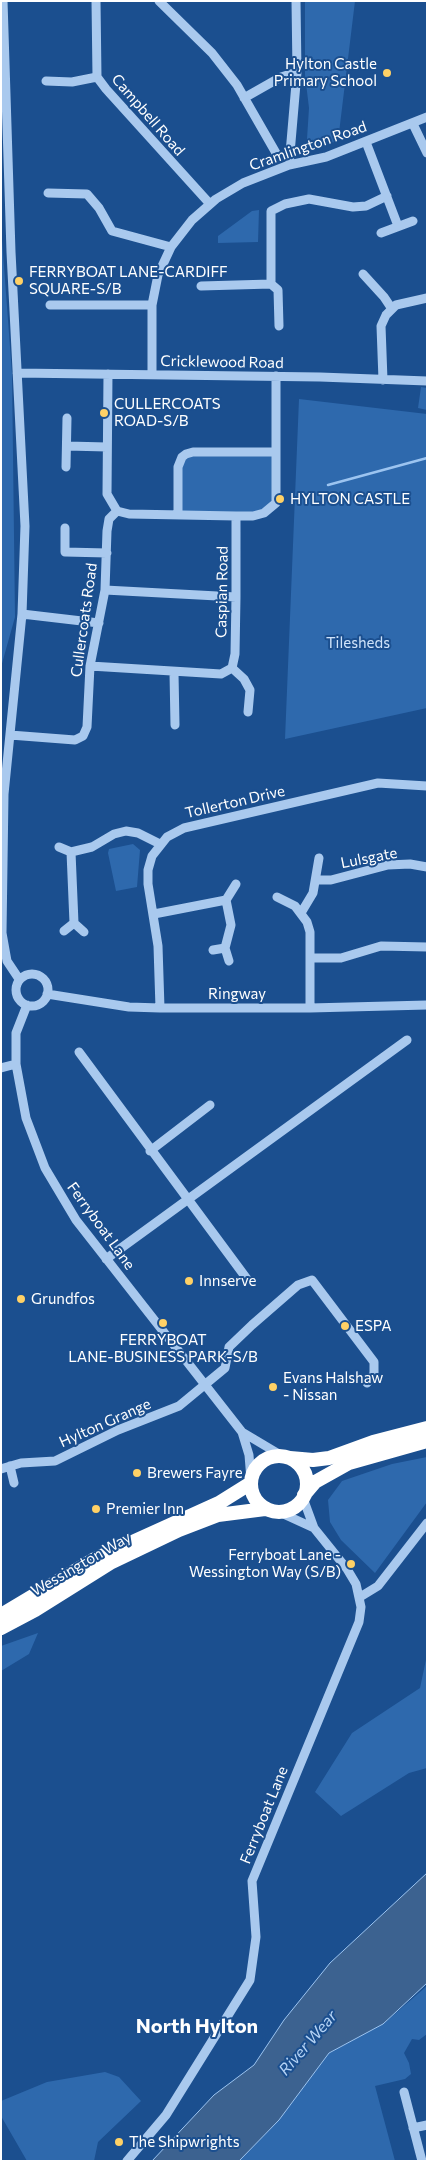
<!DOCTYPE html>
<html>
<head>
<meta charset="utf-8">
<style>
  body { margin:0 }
  #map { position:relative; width:428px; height:2162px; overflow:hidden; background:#1b4f8f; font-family:Commissioner,sans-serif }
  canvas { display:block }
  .frame { position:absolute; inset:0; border:2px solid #fff; pointer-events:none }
</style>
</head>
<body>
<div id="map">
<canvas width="428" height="2162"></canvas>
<div class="frame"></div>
</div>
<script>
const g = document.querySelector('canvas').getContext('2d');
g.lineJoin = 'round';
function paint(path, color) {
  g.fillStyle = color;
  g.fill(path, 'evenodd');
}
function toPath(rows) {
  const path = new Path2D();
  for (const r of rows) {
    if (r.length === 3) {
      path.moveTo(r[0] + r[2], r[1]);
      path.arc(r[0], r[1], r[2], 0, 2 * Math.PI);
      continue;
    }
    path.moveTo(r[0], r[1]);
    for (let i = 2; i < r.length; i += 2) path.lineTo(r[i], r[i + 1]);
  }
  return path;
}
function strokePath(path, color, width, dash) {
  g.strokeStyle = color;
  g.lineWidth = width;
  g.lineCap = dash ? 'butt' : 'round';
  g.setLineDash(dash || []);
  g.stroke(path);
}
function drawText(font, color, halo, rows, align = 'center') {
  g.font = font + ' Commissioner,sans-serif';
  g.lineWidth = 4;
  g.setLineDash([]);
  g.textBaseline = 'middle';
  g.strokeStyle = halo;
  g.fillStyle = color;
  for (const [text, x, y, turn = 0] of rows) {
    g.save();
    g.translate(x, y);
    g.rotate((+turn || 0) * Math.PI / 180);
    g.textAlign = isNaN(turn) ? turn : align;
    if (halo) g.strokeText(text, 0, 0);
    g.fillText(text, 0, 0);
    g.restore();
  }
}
paint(toPath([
  [305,1,355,1,338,141,313,148,307,139,309,108,305,75],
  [259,210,258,242,218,243,218,236,252,211],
  [1,226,12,374,15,617,1,667],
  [421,387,427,388,427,410,418,408],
  [299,399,427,414,427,708,285,739],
  [275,452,277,494,264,513,178,514,178,467,186,454],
  [133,844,140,850,137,887,116,891,108,853,109,849],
  [427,1457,427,1502,375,1573,341,1540,330,1522,328,1500,342,1481,392,1464],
  [38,1633,29,1654,1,1671,1,1646],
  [427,1655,427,1768,409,1773,341,1816,315,1792,352,1733,420,1688],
  [427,1986,427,2034,419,2040,412,2039,404,2053,409,2063,411,2074,405,2079,375,2086,395,2161,239,2161,279,2120,329,2053,383,2024],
  [105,2072,119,2077,141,2101,98,2142,94,2161,27,2161,1,2116,1,2101,47,2082]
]), '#2e69ad');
const water = toPath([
  [427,1873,427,1983,383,2024,329,2053,279,2120,239,2161,152,2161,214,2095,254,2065,284,2020,330,1963,427,1873]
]);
paint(water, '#3c6290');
strokePath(water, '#9cc4f0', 1);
strokePath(toPath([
  [328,485,427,458]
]), '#9cc4f0', 2.5);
strokePath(toPath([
  [3,1,11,252,25,526,22,614,4,794,2,933,7,961,19,979],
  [96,1,97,77,106,89,210,204],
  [159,1,212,53,237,85,276,153],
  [46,81,72,82,97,77],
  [244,98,281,77,297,72],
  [413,124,427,153],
  [366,142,398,226],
  [289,165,297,72,296,1],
  [48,193,87,194,99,208,112,231,171,247],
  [381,233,413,221],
  [363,274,384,297,392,309],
  [271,284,271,211,285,204,309,199,353,207,366,206,387,196],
  [201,286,271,284,278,290,279,326],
  [50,305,152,305],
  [17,373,320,377,427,381],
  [108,374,107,494,117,511,129,514,236,516,253,516,264,513,276,503,276,376],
  [152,374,152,305,158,275,171,247,192,220,216,199,243,183,289,165,326,157,427,117],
  [383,380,381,326,386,315,396,305,427,298],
  [67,446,107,447],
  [66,467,67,418],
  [178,514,178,467,182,457,186,454,193,452,275,452],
  [65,528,65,552,107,553],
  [105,590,236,597],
  [22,614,99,623],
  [90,666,221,674,232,668,235,654,236,597,236,516],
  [232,668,244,679,250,690,248,712],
  [174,673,175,725],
  [10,735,75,740,83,736,87,727,90,666,105,590,107,531,109,519,117,511],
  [59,847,71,852],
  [317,880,331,880,388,865,410,864,427,867],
  [277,897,295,906,307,922,310,932,310,1008],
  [226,900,236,884],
  [301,913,313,893,319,858],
  [154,914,226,900,231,925,225,948,229,961],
  [64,931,74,923],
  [84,932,74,923,71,852,92,847,114,834,126,831,138,833,160,844],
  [213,950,225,948],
  [311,958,341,958,381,946,427,947],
  [32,990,16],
  [47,994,129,1007,160,1008,310,1008,427,1005],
  [27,1005,16,1033,16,1064,26,1118,45,1168,76,1220,242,1432,284,1457],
  [160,1008,158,946,148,884,148,870,152,856,167,837,184,828,378,783,427,786],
  [79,1052,247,1279],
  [1,1068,16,1064],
  [150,1151,210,1105],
  [106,1259,407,1040],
  [242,1432,249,1455,251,1480],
  [10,1466,14,1483],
  [1,1469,21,1463,55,1461,118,1430,179,1406,225,1368,229,1347,252,1325,298,1285,312,1280,374,1362,374,1374,367,1383],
  [279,1512,314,1528],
  [360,1597,378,1586,427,1523],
  [404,2092,422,2161],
  [413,2128,427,2125],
  [127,2161,166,2115,250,1980,256,1937,252,1881,359,1622,361,1607,356,1584,347,1569,314,1528,303,1498]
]), '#a9c9ee', 9);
strokePath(toPath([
  [279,1484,28],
  [290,1458,313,1460,329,1458,373,1442,427,1428],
  [304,1495,315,1482,349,1463,427,1441],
  [1,1615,93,1560,219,1503,251,1483],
  [1,1628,35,1610,110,1563,179,1530,218,1515,265,1509]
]), '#fff', 14);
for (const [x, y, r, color] of [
  [387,73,5,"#ffd166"],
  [19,281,5,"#ffd166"],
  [104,413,5,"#ffd166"],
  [280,499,5,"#ffd166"],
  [189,1281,5,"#ffd166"],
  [21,1299,5,"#ffd166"],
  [163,1323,5,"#ffd166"],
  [345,1326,5,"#ffd166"],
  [273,1387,5,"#ffd166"],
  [137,1473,5,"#ffd166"],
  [96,1509,5,"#ffd166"],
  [351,1564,5,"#ffd166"],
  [119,2142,5,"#ffd166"]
]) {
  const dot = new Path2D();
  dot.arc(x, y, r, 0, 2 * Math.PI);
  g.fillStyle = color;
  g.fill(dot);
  strokePath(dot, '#1b4f8f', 2);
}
drawText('15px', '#fff', '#1b4f8f', [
  ["Hylton Castle",377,64,"right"],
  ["Primary School",377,81,"right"],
  ["FERRYBOAT LANE-CARDIFF",29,272],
  ["SQUARE-S/B",29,289],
  ["CULLERCOATS",114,404],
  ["ROAD-S/B",114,421],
  ["HYLTON CASTLE",290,499],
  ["Innserve",199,1281],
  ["Grundfos",31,1299],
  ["ESPA",355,1326],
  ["FERRYBOAT",163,1340,"center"],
  ["LANE-BUSINESS PARK-S/B",163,1357,"center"],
  ["Evans Halshaw",283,1378],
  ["- Nissan",283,1395],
  ["Brewers Fayre",147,1473],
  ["Premier Inn",106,1509],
  ["Ferryboat Lane -",341,1555,"right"],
  ["Wessington Way (S/B)",341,1572,"right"],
  ["The Shipwrights",129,2142]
], 'left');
drawText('15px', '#fff', '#1b4f8f', [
  ["Campbell Road",148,115,49],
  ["Cramlington Road",308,146,-19],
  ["Cricklewood Road",222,362,1],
  ["Caspian Road",222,592,-89],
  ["Cullercoats Road",84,620,-82],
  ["Tollerton Drive",235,802,-13],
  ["Lulsgate",369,858,-11],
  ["Ringway",237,994],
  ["Ferryboat Lane",101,1226,54],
  ["Hylton Grange",105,1423,-24],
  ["Wessington Way",81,1564,-30],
  ["Ferryboat Lane",264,1815,-68]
]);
drawText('15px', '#cfe3fa', '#1b4f8f', [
  ["Tilesheds",358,643]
]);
drawText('italic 16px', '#b5d3f5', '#1b4f8f', [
  ["River Wear",308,2043,-49]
]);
drawText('bold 20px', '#fff', '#1b4f8f', [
  ["North Hylton",197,2026]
]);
</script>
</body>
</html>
